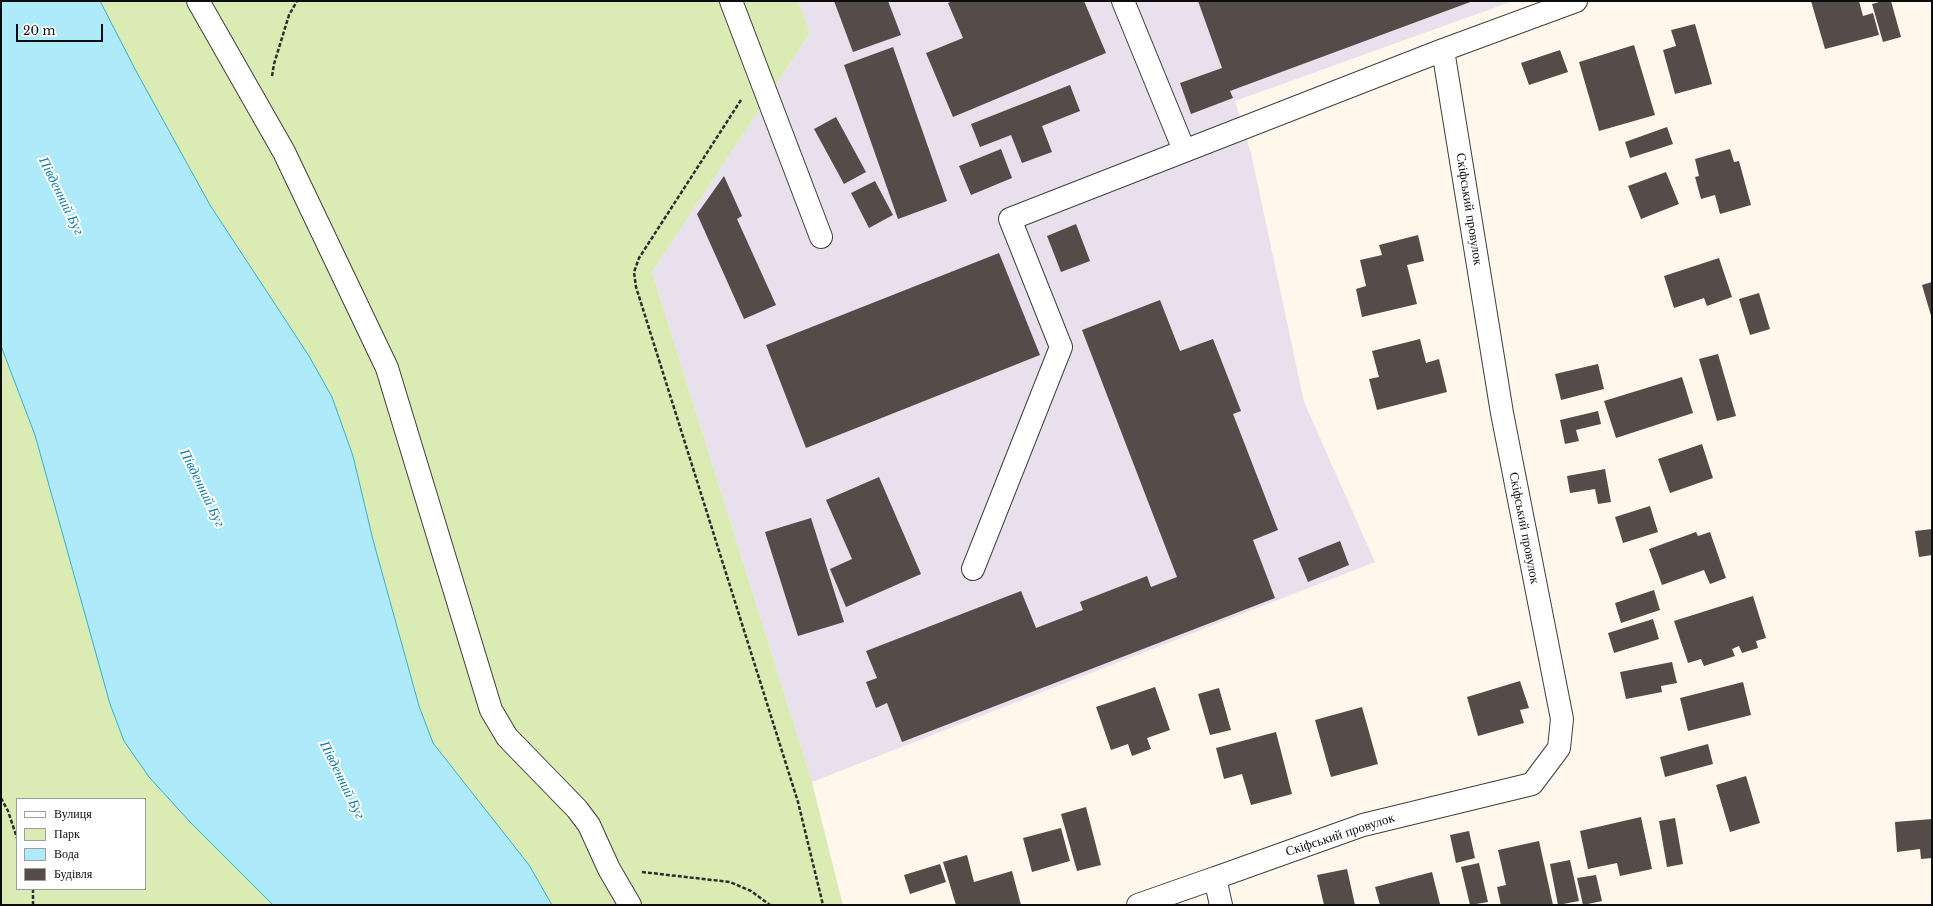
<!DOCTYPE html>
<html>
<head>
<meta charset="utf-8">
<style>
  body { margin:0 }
  #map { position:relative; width:1933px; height:906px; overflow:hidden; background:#fff7eb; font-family:"Libre Baskerville",serif }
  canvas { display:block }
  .frame { position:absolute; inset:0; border:2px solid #0c0c0c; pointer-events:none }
  .legend { position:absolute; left:16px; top:798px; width:130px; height:92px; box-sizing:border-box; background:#fff; border:1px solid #9e9e9e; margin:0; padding:5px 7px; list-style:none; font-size:12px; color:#0c0c0c }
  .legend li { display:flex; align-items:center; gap:8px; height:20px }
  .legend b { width:20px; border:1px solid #9e9e9e }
  .scale { position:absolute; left:16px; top:24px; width:87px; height:18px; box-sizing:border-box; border:2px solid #0c0c0c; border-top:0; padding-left:5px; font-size:12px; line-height:14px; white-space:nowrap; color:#0c0c0c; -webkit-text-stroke:3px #fff; paint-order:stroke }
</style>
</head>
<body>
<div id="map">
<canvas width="1933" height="906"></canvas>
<div class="frame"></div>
<ul class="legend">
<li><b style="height:5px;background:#fff"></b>Вулиця</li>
<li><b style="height:11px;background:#daebb4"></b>Парк</li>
<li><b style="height:11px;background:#aeeaf9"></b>Вода</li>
<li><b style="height:11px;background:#554b48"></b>Будівля</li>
</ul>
<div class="scale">20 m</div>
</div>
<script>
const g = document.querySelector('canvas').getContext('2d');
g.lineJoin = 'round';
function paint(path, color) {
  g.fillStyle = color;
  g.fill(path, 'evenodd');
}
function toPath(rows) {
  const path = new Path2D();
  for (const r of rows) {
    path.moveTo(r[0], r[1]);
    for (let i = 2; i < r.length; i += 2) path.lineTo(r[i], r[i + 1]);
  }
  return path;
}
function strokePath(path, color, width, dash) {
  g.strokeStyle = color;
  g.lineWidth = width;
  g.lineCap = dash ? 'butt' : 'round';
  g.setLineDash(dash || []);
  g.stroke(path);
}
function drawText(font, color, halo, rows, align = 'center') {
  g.font = font + ' "Libre Baskerville",serif';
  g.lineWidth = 4;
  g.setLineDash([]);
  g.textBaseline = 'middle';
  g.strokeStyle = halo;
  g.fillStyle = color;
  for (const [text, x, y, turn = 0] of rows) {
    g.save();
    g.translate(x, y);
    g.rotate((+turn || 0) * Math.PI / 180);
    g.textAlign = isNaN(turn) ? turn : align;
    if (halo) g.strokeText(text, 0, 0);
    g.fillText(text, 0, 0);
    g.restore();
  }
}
paint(toPath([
  [798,1,1513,1,1235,101,1251,153,1304,402,1375,562,812,782,652,272,810,33]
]), '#e8e0ec');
paint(toPath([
  [100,1,798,1,810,33,652,272,812,782,843,905,552,905,529,865,433,743,419,706,373,540,353,456,332,397,309,356,210,205,136,71],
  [1,346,190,822,273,905,1,905],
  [17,799,145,799,145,889,17,889]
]), '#daebb4');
const water = toPath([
  [1,1,100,1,136,71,210,205,309,356,332,397,353,456,373,540,419,706,433,743,529,865,552,905,273,905,190,822,149,777,124,741,110,704,35,435,1,346,1,1]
]);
paint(water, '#aeeaf9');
strokePath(water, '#32b0d3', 1);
paint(toPath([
  [834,1,888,1,901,35,853,52],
  [953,1,1084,1,1106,53,953,117,926,53,963,38,948,3],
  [1198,1,1473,1,1230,91,1233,98,1191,114,1180,83,1222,68],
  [1811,1,1859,1,1863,16,1873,13,1879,35,1825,49],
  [1883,1,1891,1,1901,37,1883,42,1872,4],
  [1695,24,1712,84,1675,94,1663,50,1676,46,1671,30],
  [1634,45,1655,115,1599,131,1579,62],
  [893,47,947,201,898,219,844,65],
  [1560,50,1568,72,1529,85,1521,63],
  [1070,85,1080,111,1042,126,1052,152,1022,163,1011,135,980,147,971,124],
  [836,117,866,172,844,184,814,129],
  [1667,127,1673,144,1630,158,1625,142],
  [1001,149,1012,178,971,195,959,166],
  [1730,149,1734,162,1739,161,1751,205,1720,214,1715,195,1701,199,1695,177,1699,176,1695,159],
  [1666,172,1679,204,1641,219,1628,186],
  [724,176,742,216,737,219,776,305,744,319,697,214],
  [875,181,893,215,869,228,851,193],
  [1076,224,1090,261,1061,272,1047,236],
  [1418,235,1424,261,1407,265,1417,304,1362,317,1356,289,1366,286,1360,260,1382,255,1379,245],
  [999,253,1040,355,806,448,766,345],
  [1719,258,1732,297,1707,306,1704,298,1674,308,1664,276],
  [1932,282,1932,319,1922,285],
  [1759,293,1770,329,1750,335,1739,299],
  [1160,300,1180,351,1213,339,1241,411,1233,414,1278,530,1253,540,1275,598,902,742,887,703,876,708,866,682,877,678,866,651,1021,591,1036,628,1083,610,1080,602,1147,576,1151,587,1177,577,1082,330],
  [1420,339,1426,363,1439,359,1447,392,1377,410,1369,379,1379,377,1372,351],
  [1718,354,1736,416,1717,421,1699,359],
  [1598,364,1604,389,1561,400,1555,374],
  [1682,377,1693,413,1616,438,1604,401],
  [1598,411,1601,424,1576,430,1579,441,1565,444,1560,420],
  [1702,444,1713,478,1670,493,1658,459],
  [1605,469,1611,502,1598,504,1595,489,1570,493,1567,476],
  [879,477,921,574,846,607,830,569,852,559,826,500],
  [1650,506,1658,532,1623,543,1615,517],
  [811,518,844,622,798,636,765,532],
  [1932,529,1932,555,1919,557,1915,531],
  [1696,532,1698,536,1710,532,1726,578,1710,584,1704,570,1662,585,1649,549],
  [1340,541,1349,565,1308,582,1298,558],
  [1654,590,1660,610,1621,623,1615,603],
  [1753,596,1766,638,1756,641,1758,648,1742,653,1739,646,1732,649,1735,656,1704,666,1701,659,1688,663,1674,621],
  [1653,619,1659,639,1614,653,1608,633],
  [1672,662,1677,683,1661,686,1662,692,1626,699,1620,672],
  [1520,681,1529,708,1520,710,1524,723,1478,736,1467,697],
  [1743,682,1751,715,1688,731,1680,698],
  [1155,687,1170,730,1147,738,1151,749,1132,756,1128,744,1111,750,1096,707],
  [1219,688,1231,730,1210,735,1198,694],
  [1362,707,1378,764,1331,777,1315,720],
  [1276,732,1292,794,1251,805,1242,774,1224,779,1216,748],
  [1708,744,1713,764,1665,777,1660,757],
  [1746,776,1760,823,1730,832,1716,785],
  [1086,807,1101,865,1077,871,1061,814],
  [1641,817,1652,869,1620,876,1617,863,1588,869,1580,831],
  [1675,818,1683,864,1667,867,1659,821],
  [1932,819,1932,858,1921,859,1920,849,1897,852,1895,822],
  [1061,828,1070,861,1032,872,1023,838],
  [1469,831,1475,858,1456,863,1450,835],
  [1539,841,1553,905,1501,905,1497,887,1506,885,1498,850],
  [967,855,974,882,1012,871,1021,905,956,905,943,862],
  [1570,860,1579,901,1558,905,1550,864],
  [1479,863,1488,902,1470,905,1461,867],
  [940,864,946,882,910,894,904,875],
  [1347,869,1355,905,1324,905,1317,875],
  [1432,872,1440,904,1380,905,1375,887],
  [1596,875,1602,901,1583,905,1577,878]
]), '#554b48');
const minor = toPath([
  [198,1,284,152,387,368,491,710,507,737,577,809,589,825,609,869,630,905],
  [731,1,821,237],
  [1123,1,1184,150],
  [973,569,1061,347,1010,219,1443,50],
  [1138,905,1215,878],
  [1221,905,1215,878,1363,825,1532,784,1559,748,1562,719,1502,413,1443,50,1576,1]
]);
strokePath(minor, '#3f3f3f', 24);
strokePath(toPath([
  [272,76,274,64,289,15,297,1],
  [741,100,639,258,634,272,636,287,798,802,823,905],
  [1,798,8,811,17,838],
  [642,872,730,882,751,891,770,905],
  [33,905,33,889]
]), '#2e2e2e', 2.5, [4, 2]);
strokePath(minor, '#fff', 22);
drawText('13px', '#0c0c0c', '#fff', [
  ["Скіфський провулок",1469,209,81],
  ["Скіфський провулок",1524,528,79],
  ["Скіфський провулок",1340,835,-18]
]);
drawText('italic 14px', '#117da2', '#fff', [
  ["Південний Буг",61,196,64],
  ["Південний Буг",202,488,64],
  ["Південний Буг",342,780,64]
]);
</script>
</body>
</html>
